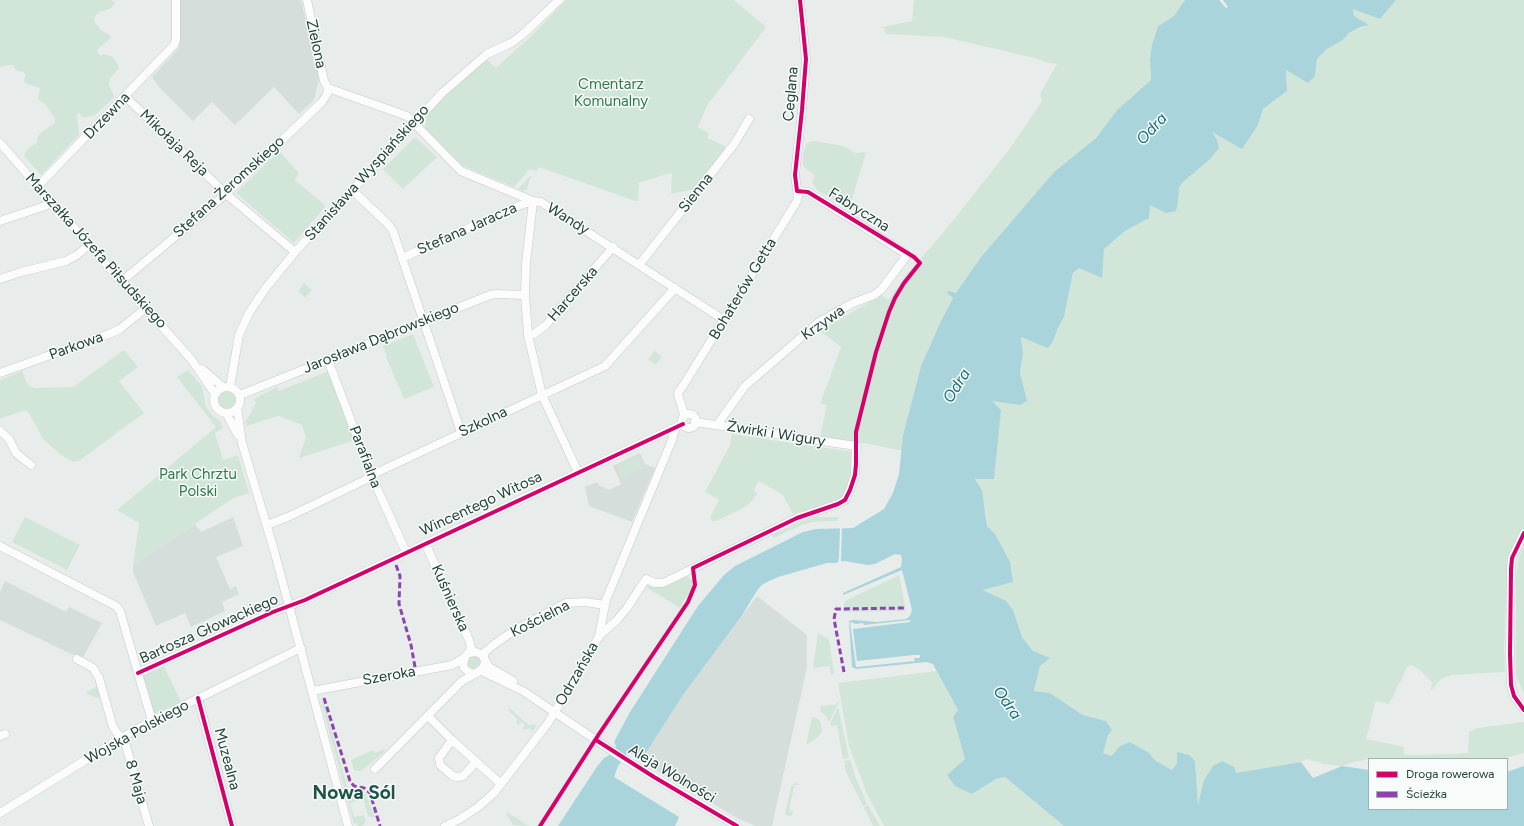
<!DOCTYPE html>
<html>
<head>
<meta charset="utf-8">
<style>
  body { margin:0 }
  #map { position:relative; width:1524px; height:826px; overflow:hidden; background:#e8edeb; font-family:Figtree,sans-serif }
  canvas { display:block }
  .legend { position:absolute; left:1368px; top:758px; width:140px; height:52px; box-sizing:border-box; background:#f7fbf9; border:1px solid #a3b1ad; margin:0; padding:5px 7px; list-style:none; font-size:12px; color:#24423a }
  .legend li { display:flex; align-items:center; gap:8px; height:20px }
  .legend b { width:20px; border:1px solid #a3b1ad }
</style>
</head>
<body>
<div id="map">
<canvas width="1524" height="826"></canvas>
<ul class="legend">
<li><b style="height:5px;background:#d6006c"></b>Droga rowerowa</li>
<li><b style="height:5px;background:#8e44ad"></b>Ścieżka</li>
</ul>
</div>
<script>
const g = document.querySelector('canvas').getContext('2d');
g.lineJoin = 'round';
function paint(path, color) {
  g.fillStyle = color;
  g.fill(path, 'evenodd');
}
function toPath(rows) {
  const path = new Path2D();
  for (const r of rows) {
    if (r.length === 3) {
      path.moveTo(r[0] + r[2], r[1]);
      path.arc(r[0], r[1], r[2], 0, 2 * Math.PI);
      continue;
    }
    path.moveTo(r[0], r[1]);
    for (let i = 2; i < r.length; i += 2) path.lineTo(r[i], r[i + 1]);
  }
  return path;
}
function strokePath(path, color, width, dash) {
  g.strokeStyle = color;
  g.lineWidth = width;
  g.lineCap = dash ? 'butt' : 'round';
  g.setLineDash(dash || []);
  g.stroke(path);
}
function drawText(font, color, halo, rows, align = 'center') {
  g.font = font + ' Figtree,sans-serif';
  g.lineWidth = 3;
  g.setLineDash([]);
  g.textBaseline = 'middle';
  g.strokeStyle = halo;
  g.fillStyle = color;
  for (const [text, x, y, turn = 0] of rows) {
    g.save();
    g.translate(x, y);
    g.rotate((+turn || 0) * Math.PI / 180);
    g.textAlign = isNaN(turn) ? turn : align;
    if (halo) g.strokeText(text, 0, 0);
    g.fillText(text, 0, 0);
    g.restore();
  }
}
paint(toPath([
  [179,0,301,0,318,74,319,79,314,100,299,114,274,87,235,125,212,102,193,121,159,87,152,77,179,48],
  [640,453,645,464,655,468,632,522,589,506,585,487,597,482,599,485,609,490,621,484,613,466],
  [233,517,243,546,216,557,230,589,236,586,239,594,222,602,225,611,191,627,185,613,156,626,133,572,133,565,195,524,201,532],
  [5,581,64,611,66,612,69,607,102,623,82,659,0,620,0,592],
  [757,596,807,635,807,667,772,826,756,826,739,819,650,767,653,762,644,756,683,695]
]), '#d6dedb');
paint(toPath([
  [0,0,112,0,115,3,111,8,100,12,95,16,94,21,101,30,111,36,111,38,98,49,98,53,100,55,105,54,113,57,118,65,119,69,110,78,109,85,114,96,113,99,95,115,84,118,81,116,80,113,77,114,79,135,41,175,24,156,28,149,37,142,38,136,43,131,54,124,55,119,46,105,38,99,40,88,25,83,24,79,26,75,23,72,17,71,13,65,9,65,0,67],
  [566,0,734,0,766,27,713,98,709,102,706,108,698,127,709,133,707,138,725,146,725,152,695,189,671,194,672,174,670,173,639,183,638,201,635,201,539,167,537,171,530,169,514,187,463,166,425,128,428,112,486,59,496,68,531,36],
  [914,0,1185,0,1174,16,1158,26,1152,45,1150,58,1151,80,1117,110,1096,138,1054,172,981,257,956,294,948,291,950,296,953,298,941,321,921,366,903,435,902,451,870,444,820,437,827,405,820,404,841,347,820,331,881,295,889,300,906,275,943,233,1011,147,1042,101,1040,94,1057,64,1048,63,1035,58,944,37,886,34,883,27,912,21],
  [1396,0,1524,0,1524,528,1510,551,1508,561,1504,648,1505,672,1453,675,1441,679,1431,691,1432,682,1421,671,1412,665,1408,666,1389,704,1376,701,1366,739,1404,747,1404,755,1456,754,1468,753,1469,732,1477,728,1524,722,1524,752,1521,754,1500,759,1369,759,1354,762,1342,766,1324,764,1307,759,1301,762,1236,773,1198,807,1195,761,1177,763,1172,770,1156,761,1149,753,1112,756,1102,753,1108,735,1112,730,1106,721,1083,715,1050,693,1034,691,1040,666,1033,651,1022,637,1017,624,996,596,983,590,1013,582,995,534,987,526,986,511,975,479,994,479,991,400,1020,405,1020,373,1023,353,1021,337,1053,341,1058,328,1064,317,1073,274,1079,268,1103,263,1104,249,1125,231,1148,218,1150,204,1166,213,1178,202,1179,188,1182,183,1209,160,1217,140,1211,131,1258,125,1263,109,1287,91,1286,70,1315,76,1317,59,1327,49,1343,40,1349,33,1369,25,1354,16,1353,8,1380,19],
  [415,137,437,157,403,189,383,169],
  [814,141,843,146,856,153,863,152,866,153,849,209,846,208,817,190,812,182,815,176,803,166,803,153,807,143],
  [279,151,299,173,295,180,326,206,294,243,236,193],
  [531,175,527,189,523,191,518,189],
  [304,283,312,290,305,298,298,291],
  [413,334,434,387,404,399,386,357,387,356,383,346],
  [124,350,138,367,119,381,144,413,79,461,73,462,61,455,43,439,29,413,25,410,0,419,0,380,22,371,27,384,34,388,73,387],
  [655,351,662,357,655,365,648,359],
  [188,370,202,386,206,407,212,415,220,421,223,428,215,433,223,460,238,455,249,493,232,499,133,565,139,523,117,510,216,427,177,377],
  [329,371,355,440,299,458,306,437,302,425,279,416,246,426,245,421,248,418,256,403,254,399,277,387,279,391],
  [227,400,9],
  [732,434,853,452,854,468,845,494,840,500,816,510,809,509,793,514,783,495,759,481,754,489,757,494,750,503,740,510,716,521,712,521,711,519,711,515,719,500,705,492,730,445],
  [638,456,644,468,623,478,617,466],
  [25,517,80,545,67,570,12,542],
  [815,517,839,517,839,518,837,521,812,522,799,526,774,538,772,535,799,523],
  [1524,545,1524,694,1516,675,1516,577,1519,557],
  [899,575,906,611,843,612,845,601],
  [685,576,689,577,692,581,692,587,680,608,646,587,645,586,658,585],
  [818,633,829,639,834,674,831,674,829,666,813,668],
  [474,663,7],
  [163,664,181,702,152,715,140,674],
  [937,671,958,710,953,717,965,759,947,775,972,794,996,779,1005,777,1064,826,884,826,867,794,849,746,838,683],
  [97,686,101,696,96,698,86,693],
  [321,701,324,703,350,797,359,794,361,800,350,803,354,817,364,815,366,822,362,826,358,826,357,823,354,824],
  [838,702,838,704,829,722,826,716,821,712,820,706,834,705],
  [838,707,849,758,843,759,837,725,832,726,830,724],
  [509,708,530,726,533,724,536,725,536,726,533,731,528,728,524,730,523,728,525,725,522,722,519,725,516,723,518,719,508,710],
  [812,717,817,718,821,723,822,732,818,737,806,745],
  [384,749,385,750,382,754,361,771,354,770,351,760,373,750,375,753],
  [850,760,856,778,867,804,863,806,846,772,844,761],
  [796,782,799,785,794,785,789,811,793,812,792,815,789,816,785,814,791,787],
  [364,790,375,817,373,818,368,816,361,791],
  [868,805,880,826,873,826,864,807],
  [507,812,529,826,513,825,506,814]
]), '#d1e6d8');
paint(toPath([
  [1185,0,1219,0,1226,8,1228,7,1223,0,1396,0,1380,19,1353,9,1354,16,1369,25,1361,27,1349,33,1343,40,1327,49,1317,59,1315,76,1308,83,1286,70,1287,91,1263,109,1258,125,1242,149,1212,132,1217,140,1219,148,1209,160,1182,183,1179,188,1178,202,1176,211,1166,213,1150,205,1149,218,1125,231,1104,249,1102,278,1079,268,1073,273,1064,317,1058,328,1053,341,1048,348,1021,337,1023,353,1020,373,1027,401,1020,405,992,401,1001,410,994,479,975,479,982,490,987,526,995,534,1010,562,1013,582,983,590,1006,601,1013,610,1022,637,1033,651,1050,658,1040,666,1034,691,1050,693,1083,715,1106,721,1112,730,1108,735,1103,753,1112,756,1120,746,1130,742,1149,753,1156,761,1172,770,1177,763,1177,752,1189,755,1195,761,1198,805,1204,780,1213,766,1222,761,1234,767,1236,773,1301,762,1313,778,1342,766,1369,770,1369,809,1408,809,1409,811,1409,809,1507,809,1507,772,1524,766,1524,826,1064,826,1005,777,996,779,972,794,955,786,947,775,965,759,953,717,958,710,933,664,927,662,856,669,852,667,849,621,854,620,877,622,906,619,910,616,912,610,902,570,843,595,843,593,901,567,902,559,901,555,895,554,875,564,868,565,844,561,835,563,827,563,778,577,763,584,758,589,741,617,683,695,644,756,628,753,626,755,618,766,614,777,679,817,675,826,558,826,596,768,604,758,608,756,614,751,616,746,614,742,630,712,698,606,724,575,735,566,803,532,816,529,853,528,884,509,893,493,899,474,903,435,921,366,941,321,953,298,947,293,948,291,956,293,981,257,1054,172,1096,138,1117,110,1151,80,1150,58,1152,45,1158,26,1174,16]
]), '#a9d4db');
paint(toPath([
  [840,527,842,527,841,563,842,564,836,565,838,563,839,557],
  [910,620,910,622,853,629,857,661,914,655,920,655,920,658,914,658,915,661,856,667,850,622,856,624,863,623,864,625]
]), '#e8edeb');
const minor = toPath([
  [307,0,324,81,328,88],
  [328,88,407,116,461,171,533,201,541,202,724,320],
  [125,96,226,194,295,252],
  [0,143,89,245,191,359,215,394],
  [38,186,174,45,176,40,176,0],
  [352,190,388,224,393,231,461,432],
  [0,221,45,206,52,201],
  [402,258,518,206,533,201,526,263,525,295,528,335,542,395,578,472],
  [639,265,735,143,749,119],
  [0,279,21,272,66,261,77,255,89,245],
  [122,281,226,194,322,102,327,94,328,88],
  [528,335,534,334,546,325,613,247],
  [328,360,373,479,406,552],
  [202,369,223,387],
  [0,373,109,334,120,329,146,308],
  [230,387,239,335,249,313,265,289,295,252,442,93,487,54,511,43,522,35,559,0],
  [227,400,13],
  [240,395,490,295,496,294,525,295],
  [237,408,242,443,274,550,348,826],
  [226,413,238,435],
  [689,421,7],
  [683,418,684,414,678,395,679,391,683,386,797,201,798,196,795,175,802,110,806,59,800,0],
  [717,425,745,386,819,322,853,303,874,295,881,290,905,258,906,254,856,222,808,192,797,191],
  [0,431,9,439,16,453,31,465],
  [267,525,290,516,365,480,378,472,605,366,675,288],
  [1524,533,1512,558,1511,569,1510,654,1511,685,1514,696,1524,710],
  [425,543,469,640,471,648,469,653],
  [0,546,116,606,120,611,152,721],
  [599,636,617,620,627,608,646,579,655,583,663,583,797,518,838,504,845,500,850,490,855,475,856,446,695,422],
  [484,658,485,652,496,643,515,630,566,603,585,602,605,605],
  [77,659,93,668,99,678,113,727,126,746,149,826],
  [485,662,483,668,475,674,469,672,464,668,463,664,466,655,469,653,476,652,482,655,489,667,513,681],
  [481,671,523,691,624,759,737,826],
  [138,673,273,612,305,600,683,424],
  [312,691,452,665,464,658],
  [198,698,232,826],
  [428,716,452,740,501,784],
  [0,736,5,734],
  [452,740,439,758,440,765,453,776,457,777,463,776,476,762],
  [375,769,462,681,475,674],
  [0,813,121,738,152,721,301,648],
  [445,826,460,819,478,807,494,793,548,723,580,670,599,636,606,600,672,440,675,428]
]);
strokePath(minor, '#c5cac8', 9);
strokePath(minor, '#fcfcfc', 8);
strokePath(toPath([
  [396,565,400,576,399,604,411,645,415,667],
  [844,672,834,619,836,609,906,608],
  [324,698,350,781,354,786,364,788,370,793,380,826]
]), '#8e44ad', 3, [6, 3]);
strokePath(toPath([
  [1524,533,1512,558,1511,569,1510,654,1511,685,1514,696,1524,710],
  [138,673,273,612,305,600,683,424],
  [198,698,232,826],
  [596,740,654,777,737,826],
  [540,826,599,734,688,602,695,585,693,568,797,518,838,504,845,500,850,490,855,475,856,464,856,432,876,352,889,312,895,298,904,283,920,263,914,257,808,192,797,191,795,175,802,110,806,59,800,0]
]), '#d6006c', 4);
drawText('15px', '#24423a', '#f7fbf9', [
  ["Zielona",316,44,78],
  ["Ceglana",791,94,-85],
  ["Drzewna",107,116,-46],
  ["Mikołaja Reja",174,143,44],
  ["Stanisława Wyspiańskiego",367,173,-48],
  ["Stefana Żeromskiego",229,187,-42],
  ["Sienna",696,193,-52],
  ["Fabryczna",859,210,32],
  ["Wandy",568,219,32],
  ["Stefana Jaracza",467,229,-24],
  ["Marszałka Józefa Piłsudskiego",96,251,48],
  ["Bohaterów Getta",743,289,-59],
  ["Harcerska",573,294,-49],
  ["Krzywa",823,323,-35],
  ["Jarosława Dąbrowskiego",381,338,-22],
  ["Parkowa",76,346,-20],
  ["Szkolna",483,422,-25],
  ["Żwirki i Wigury",776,434,9],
  ["Parafialna",365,457,69],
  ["Wincentego Witosa",481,504,-25],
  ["Kuśnierska",450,598,66],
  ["Kościelna",540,619,-27],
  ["Bartosza Głowackiego",209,629,-24],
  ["Odrzańska",577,674,-60],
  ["Szeroka",389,676,-10],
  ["Wojska Polskiego",137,732,-29],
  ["Muzealna",227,759,75],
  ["Aleja Wolności",672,774,31],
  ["8 Maja",136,782,74]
]);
drawText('15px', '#2d7a4b', '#f7fbf9', [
  ["Cmentarz",611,85],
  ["Komunalny",611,102],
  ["Park Chrztu",198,475],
  ["Polski",198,492]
]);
drawText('italic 16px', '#1c6f80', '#f7fbf9', [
  ["Odra",1152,129,-47],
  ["Odra",957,386,-58],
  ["Odra",1007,703,55]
]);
drawText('bold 19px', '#1f5548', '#f7fbf9', [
  ["Nowa Sól",354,793]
]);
</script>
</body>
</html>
